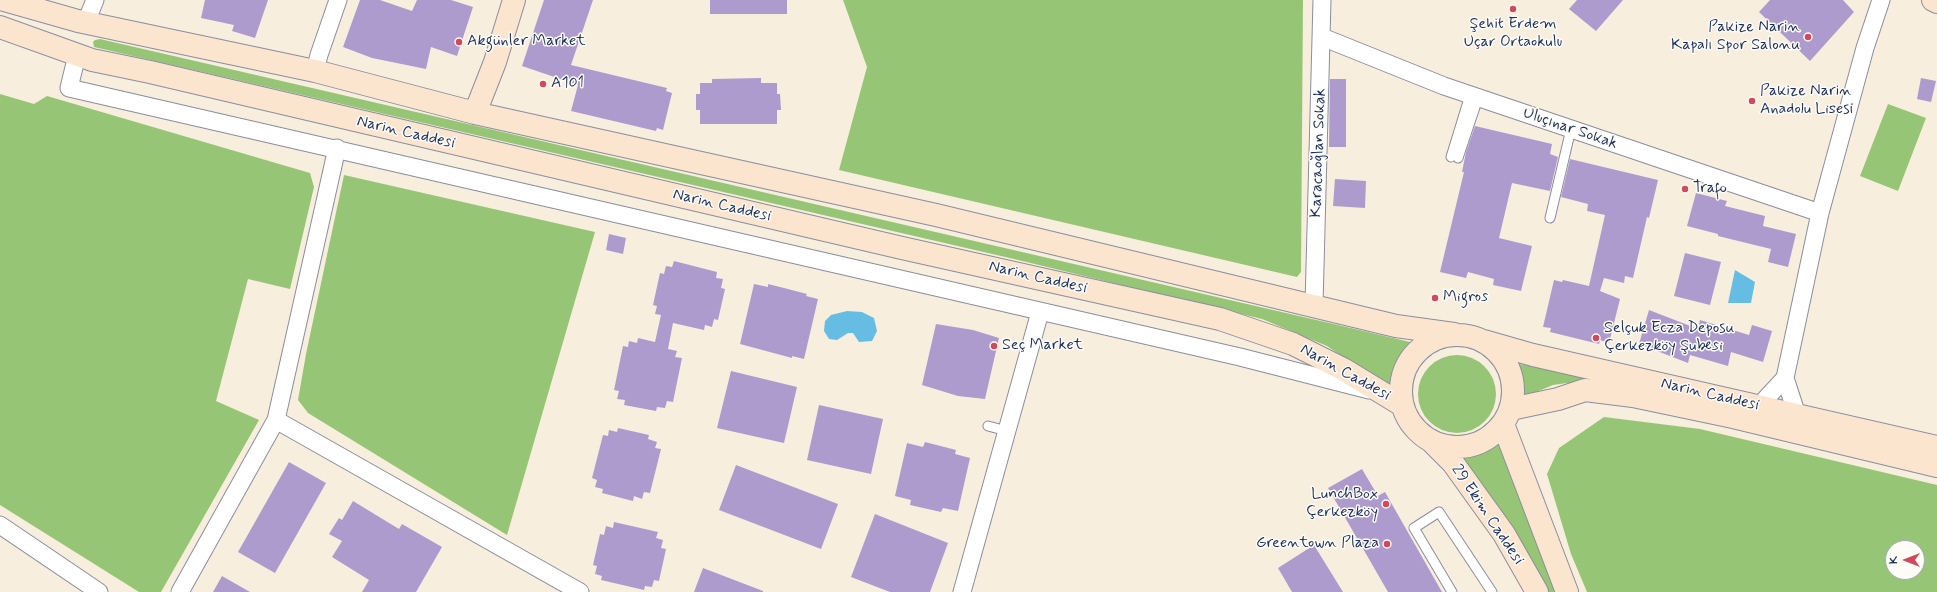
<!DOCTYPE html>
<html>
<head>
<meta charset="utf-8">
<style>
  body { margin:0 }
  #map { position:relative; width:1937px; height:592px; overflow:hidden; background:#f8eede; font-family:Mynerve,sans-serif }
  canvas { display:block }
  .north { position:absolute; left:1885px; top:540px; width:40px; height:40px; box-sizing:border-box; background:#fdfcf7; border:1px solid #a3aaba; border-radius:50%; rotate:270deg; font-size:11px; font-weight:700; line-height:16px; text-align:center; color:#1b2f5e }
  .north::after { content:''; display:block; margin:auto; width:14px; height:18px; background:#d1495b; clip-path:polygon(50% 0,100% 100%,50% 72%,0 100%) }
</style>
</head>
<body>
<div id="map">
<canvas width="1937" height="592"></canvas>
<div class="north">K</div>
</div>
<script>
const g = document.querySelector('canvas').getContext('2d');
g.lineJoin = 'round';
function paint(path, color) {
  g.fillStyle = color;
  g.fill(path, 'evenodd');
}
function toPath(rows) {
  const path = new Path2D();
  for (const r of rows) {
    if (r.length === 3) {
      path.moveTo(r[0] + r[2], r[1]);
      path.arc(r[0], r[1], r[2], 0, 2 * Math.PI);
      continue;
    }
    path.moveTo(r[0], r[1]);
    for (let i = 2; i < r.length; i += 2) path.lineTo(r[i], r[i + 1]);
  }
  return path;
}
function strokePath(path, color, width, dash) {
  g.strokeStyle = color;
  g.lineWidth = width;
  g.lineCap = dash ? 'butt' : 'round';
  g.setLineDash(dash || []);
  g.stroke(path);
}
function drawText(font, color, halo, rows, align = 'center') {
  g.font = font + ' Mynerve,sans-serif';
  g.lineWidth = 3;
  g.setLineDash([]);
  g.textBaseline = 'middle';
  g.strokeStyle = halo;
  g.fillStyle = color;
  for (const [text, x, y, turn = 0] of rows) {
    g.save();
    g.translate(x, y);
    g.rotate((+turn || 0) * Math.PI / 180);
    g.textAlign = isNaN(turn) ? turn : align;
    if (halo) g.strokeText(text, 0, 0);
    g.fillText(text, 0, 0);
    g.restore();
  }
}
paint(toPath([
  [843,0,1303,0,1301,272,1297,277,839,170,867,67],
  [100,39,1338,325,1410,342,1412,347,1401,361,1393,383,1391,385,1386,386,1327,346,1262,319,1014,259,94,47,93,42,95,40],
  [0,94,34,104,47,96,310,173,314,187,290,289,248,279,216,401,259,420,161,592,139,592,0,505],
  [1888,104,1926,118,1898,191,1860,176],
  [344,175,595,232,507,535,308,413,298,400,306,354],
  [1457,394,39],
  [1517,364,1530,365,1642,386,1567,383,1553,385,1524,397,1515,365],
  [1604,417,1700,429,1937,485,1937,592,1587,592,1571,554,1547,474,1559,448],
  [1893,548,1917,548,1917,572,1893,572],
  [1501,433,1563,592,1542,592,1451,452,1479,448]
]), '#96c675');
paint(toPath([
  [1735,270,1755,282,1751,303,1728,303],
  [847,311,862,312,874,318,877,331,872,341,859,342,853,333,848,333,837,340,829,339,824,331,825,321,831,315]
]), '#66bde3');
paint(toPath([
  [205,0,268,0,255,38,232,31,234,25,201,18],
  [360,0,380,0,412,11,417,0,451,0,473,7,457,56,431,47,426,69,372,58,343,47],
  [544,0,593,0,571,65,667,88,666,91,672,93,663,130,657,128,656,131,571,111,578,85,522,66],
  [710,0,787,0,787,14,710,14],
  [1577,0,1623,0,1596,31,1569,9],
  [1770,0,1843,0,1854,12,1810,61,1759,12],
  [761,78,761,83,777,83,777,94,780,94,781,110,777,110,777,124,700,124,700,110,696,110,696,94,700,94,700,83,712,83,712,79],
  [1921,78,1936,81,1931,102,1917,99],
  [1330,79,1346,79,1346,147,1329,147],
  [1475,126,1552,144,1550,154,1558,157,1550,191,1512,183,1499,238,1532,246,1521,291,1493,285,1494,279,1468,272,1466,278,1440,272,1464,172,1462,172,1466,152],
  [1570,159,1658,180,1649,218,1647,217,1633,278,1625,276,1624,283,1604,278,1600,291,1620,299,1609,343,1600,340,1599,344,1550,332,1551,328,1543,327,1554,280,1562,282,1563,280,1589,286,1605,215,1587,211,1588,204,1561,197],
  [1335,179,1366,181,1365,208,1333,206],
  [1696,193,1727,201,1725,206,1765,216,1763,226,1796,234,1788,267,1768,262,1771,249,1718,236,1718,234,1687,226],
  [609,234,626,238,623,254,606,250],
  [1685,253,1721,262,1710,305,1674,296],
  [674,261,717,272,716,278,723,279,721,288,725,289,718,320,714,319,712,327,705,325,704,330,673,323,668,349,677,351,675,357,682,358,673,402,667,401,665,408,657,407,656,411,624,405,625,400,617,399,619,391,614,390,623,346,628,347,629,341,637,343,638,338,655,342,661,315,655,314,657,306,653,305,660,273,664,274,666,266,672,267],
  [754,284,768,287,768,284,784,288,807,294,806,296,818,299,804,359,792,356,792,358,740,344],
  [1649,310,1698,329,1700,320,1749,335,1752,325,1772,331,1763,362,1731,352,1728,366,1690,355,1688,363,1639,344],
  [936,324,973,330,999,338,985,399,958,396,922,385],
  [731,371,797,387,784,443,717,428],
  [819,405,883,419,871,474,807,460],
  [618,428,649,435,648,439,657,442,655,448,661,449,650,493,644,492,642,499,634,496,633,501,602,493,603,489,595,487,597,480,592,478,603,435,608,436,609,430,617,432],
  [925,442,956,450,955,454,970,458,958,511,943,508,941,512,910,505,911,500,895,496,907,443,923,447],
  [289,462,326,483,275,573,238,552],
  [736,465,838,504,821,549,719,510],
  [1362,469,1378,496,1385,492,1442,592,1388,592,1328,488],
  [353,501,399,529,402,524,442,547,416,592,362,592,369,580,332,557,342,541,329,534,339,518,342,520],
  [875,514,948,543,930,592,890,592,851,577],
  [614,522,658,532,656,538,663,540,661,548,666,549,659,581,654,580,652,587,645,586,644,590,601,580,602,576,595,574,597,566,593,565,600,534,604,535,606,526,613,528],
  [1314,545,1343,592,1292,592,1278,568],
  [703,568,763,591,763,592,694,592],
  [222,576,250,592,213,592]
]), '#ae9bce');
const lane = toPath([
  [1451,157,1470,95],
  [1458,158,1478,98],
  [1550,218,1571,129],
  [988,426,1007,431],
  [1452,592,1414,528,1439,512,1492,592]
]);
const street = toPath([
  [86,22,95,0],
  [1322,37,1444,86,1820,213],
  [77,55,69,88,1240,357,1369,390],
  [315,71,319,55,338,0],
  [1314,305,1322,0],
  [1785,378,1797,415],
  [1759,406,1785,378,1820,213,1865,48,1881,0],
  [276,420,580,592],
  [0,525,99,592],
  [180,592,276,420,337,148],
  [962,592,1040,312]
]);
const secondary = toPath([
  [4,0,78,21,315,71,475,113,936,215,1396,326,1454,334],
  [1933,0,1937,2],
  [0,27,92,60,150,72,902,248,1220,319,1293,344,1343,369,1402,405],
  [475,113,495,62,514,0],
  [1457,391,56],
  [1484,341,1533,355,1937,447],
  [1511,409,1558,399,1585,390,1633,396,1733,417,1937,466],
  [1503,424,1567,592],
  [1432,442,1453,463,1504,534,1537,592]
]);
strokePath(lane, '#8a8e9e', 11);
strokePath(street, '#8a8e9e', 19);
strokePath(secondary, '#8a8e9e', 24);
strokePath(lane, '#fff', 9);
strokePath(street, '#fff', 17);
strokePath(secondary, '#fbe5cf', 22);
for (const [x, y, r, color] of [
  [1513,9,4,"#d1495b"],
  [1808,37,4,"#d1495b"],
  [459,42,4,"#d1495b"],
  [543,84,4,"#d1495b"],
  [1752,101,4,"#d1495b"],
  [1685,189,4,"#d1495b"],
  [1435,298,4,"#d1495b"],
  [1596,338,4,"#d1495b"],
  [994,346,4,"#d1495b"],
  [1386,504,4,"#d1495b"],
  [1387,544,4,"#d1495b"]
]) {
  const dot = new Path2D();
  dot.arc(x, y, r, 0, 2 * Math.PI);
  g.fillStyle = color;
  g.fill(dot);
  strokePath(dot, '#fdfcf7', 1.5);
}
drawText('16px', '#1b2f5e', '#fdfcf7', [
  ["Şehit Erdem",1513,25,"center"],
  ["Uçar Ortaokulu",1513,43,"center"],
  ["Pakize Narin",1800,28,"right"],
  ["Kapalı Spor Salonu",1800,46,"right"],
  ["Akgünler Market",467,42],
  ["A101",551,84],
  ["Pakize Narin",1760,92],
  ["Anadolu Lisesi",1760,110],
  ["Trafo",1693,189],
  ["Migros",1443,298],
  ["Selçuk Ecza Deposu",1604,329],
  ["Çerkezköy Şubesi",1604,347],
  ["Seç Market",1002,346],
  ["LunchBox",1378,495,"right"],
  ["Çerkezköy",1378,513,"right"],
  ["Greentown Plaza",1379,544,"right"]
], 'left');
drawText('16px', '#1b2f5e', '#fdfcf7', [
  ["Uluçınar Sokak",1570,129,19],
  ["Narin Caddesi",406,133,13],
  ["Karacaoğlan Sokak",1319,153,-88],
  ["Narin Caddesi",722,206,13],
  ["Narin Caddesi",1038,278,13],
  ["Narin Caddesi",1345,373,29],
  ["Narin Caddesi",1710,395,13],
  ["29 Ekim Caddesi",1487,515,56]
]);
</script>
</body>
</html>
